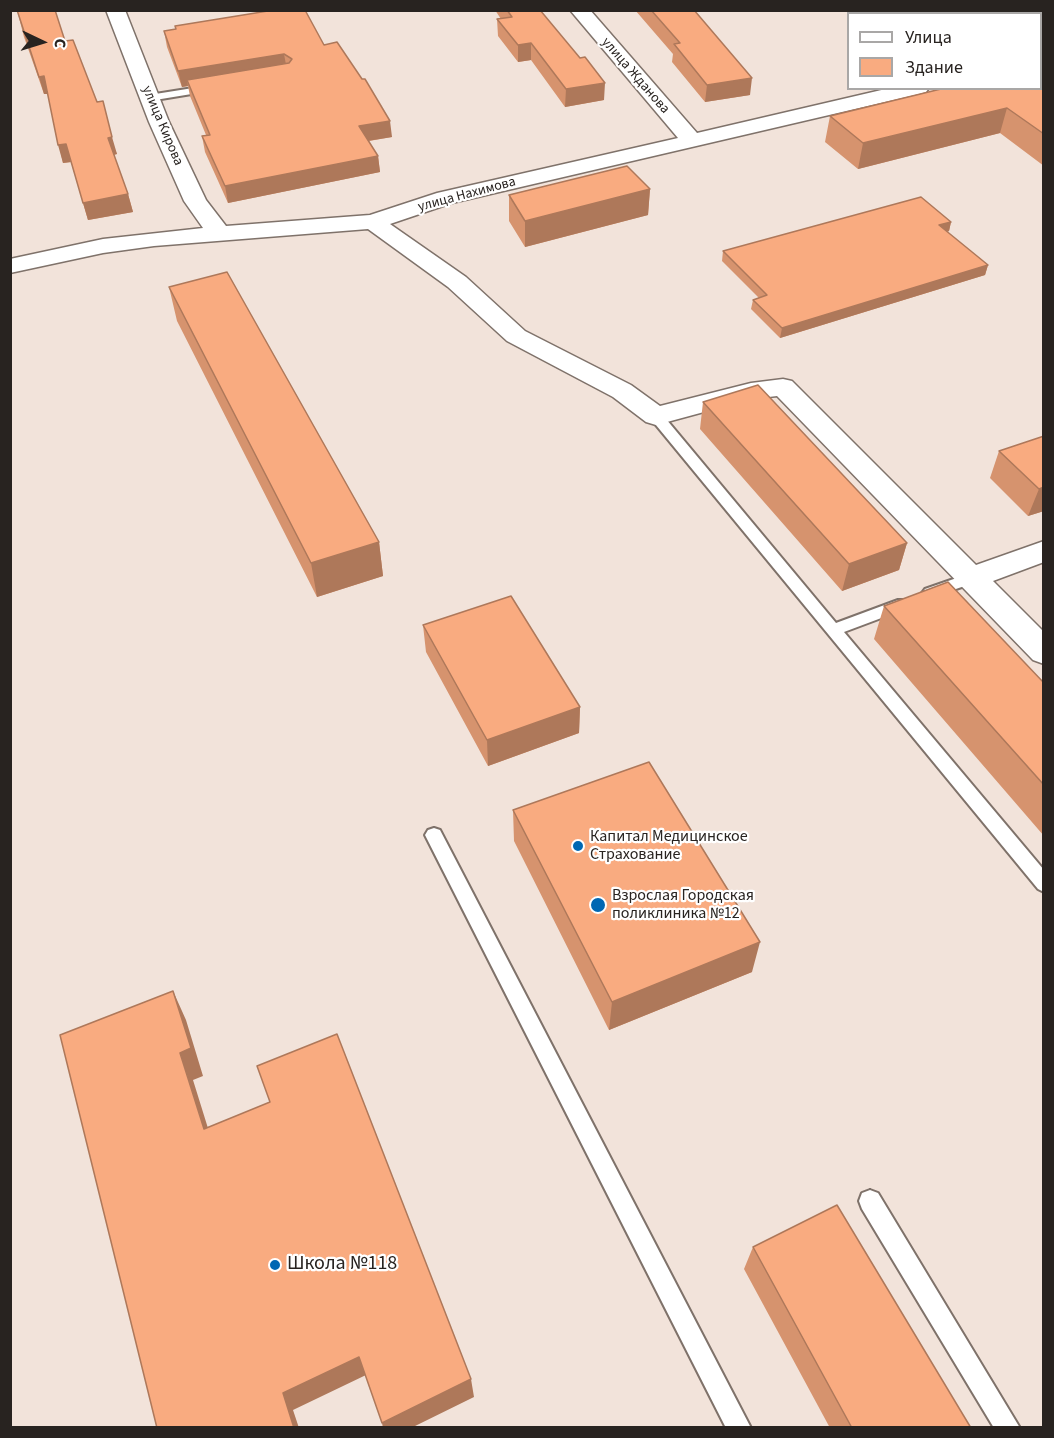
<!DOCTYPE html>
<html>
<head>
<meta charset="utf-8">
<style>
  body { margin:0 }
  #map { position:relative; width:1054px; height:1438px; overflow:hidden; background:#f2e3da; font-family:"Source Sans 3",sans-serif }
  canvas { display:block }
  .frame { position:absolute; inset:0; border:12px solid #282320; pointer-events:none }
  .legend { position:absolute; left:847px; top:12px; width:195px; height:78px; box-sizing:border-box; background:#fff; border:2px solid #a9a7a6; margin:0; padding:8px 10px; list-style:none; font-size:18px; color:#282320 }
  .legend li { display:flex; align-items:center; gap:12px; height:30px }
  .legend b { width:30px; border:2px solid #a9a7a6 }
  .north { position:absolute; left:12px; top:12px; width:60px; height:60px; -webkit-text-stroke:4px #fff; paint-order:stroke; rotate:94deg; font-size:16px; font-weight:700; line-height:24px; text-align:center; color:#282320 }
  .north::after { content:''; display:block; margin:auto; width:21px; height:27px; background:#282320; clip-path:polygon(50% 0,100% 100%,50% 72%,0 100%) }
</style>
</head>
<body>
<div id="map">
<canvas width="1054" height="1438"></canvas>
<div class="frame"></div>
<ul class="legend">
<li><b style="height:8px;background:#fff"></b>Улица</li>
<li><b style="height:16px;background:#f9ab80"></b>Здание</li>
</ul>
<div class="north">С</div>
</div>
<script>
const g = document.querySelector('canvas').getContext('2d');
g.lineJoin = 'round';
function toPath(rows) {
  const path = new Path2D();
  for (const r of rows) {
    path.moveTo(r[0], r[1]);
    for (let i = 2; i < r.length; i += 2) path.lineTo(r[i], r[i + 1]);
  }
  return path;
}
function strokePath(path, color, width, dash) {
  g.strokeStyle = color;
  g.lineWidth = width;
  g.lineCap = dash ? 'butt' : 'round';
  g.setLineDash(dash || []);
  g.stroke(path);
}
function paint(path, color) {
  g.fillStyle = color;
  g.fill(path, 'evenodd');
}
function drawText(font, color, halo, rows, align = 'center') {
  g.font = font + ' "Source Sans 3",sans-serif';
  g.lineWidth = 4.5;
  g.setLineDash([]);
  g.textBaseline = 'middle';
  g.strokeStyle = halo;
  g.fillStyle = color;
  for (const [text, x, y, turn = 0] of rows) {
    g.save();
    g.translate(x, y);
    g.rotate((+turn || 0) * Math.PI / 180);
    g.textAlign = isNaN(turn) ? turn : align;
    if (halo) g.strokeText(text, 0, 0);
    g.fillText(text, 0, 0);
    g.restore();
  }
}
const lane = toPath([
  [212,85,216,86,216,90,149,101,144,98,149,95,212,85],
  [656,412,661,413,836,623,898,600,908,600,911,604,908,608,844,632,1044,870,1044,892,1038,889,651,419,649,416,656,412],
  [971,573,976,574,979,578,976,582,930,598,925,597,922,593,925,589,971,573],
  [434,828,440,830,751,1428,726,1428,425,835,428,830,434,828],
  [870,1190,878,1193,1020,1428,994,1428,862,1209,859,1201,862,1193,870,1190]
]);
const street = toPath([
  [106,10,125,10,169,122,206,200,226,226,370,215,437,193,678,138,570,10,590,10,697,133,890,88,929,88,926,92,919,94,452,203,390,224,466,277,525,331,631,385,660,406,751,383,783,379,792,381,976,565,1044,541,1044,562,993,581,1044,632,1044,664,1033,660,777,396,752,399,656,425,646,422,613,397,507,341,448,287,368,229,154,246,103,253,10,273,10,259,103,239,203,228,184,201,149,122,106,10],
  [1044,53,1044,65,1040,66,1040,54,1044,53]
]);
const secondary = toPath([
  [1023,10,1043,10,1044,17,1040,19,1040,14,1025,14,1023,10]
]);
strokePath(lane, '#7f726a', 4);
strokePath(street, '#7f726a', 3);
strokePath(secondary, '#7f726a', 3);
paint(lane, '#fff');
paint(street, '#fff');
paint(secondary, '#fff');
paint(toPath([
  [17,10,65,41,117,154,114,155,128,194,133,212,88,220,71,162,63,163,48,94,44,94,24,37],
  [495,10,540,10,604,100,565,107,531,60,518,62,498,36,497,19,501,19],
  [635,10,694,10,750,95,705,102,672,62,673,54],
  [175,26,324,45,392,137,369,141,378,156,380,172,228,203,205,152,202,136,206,135,190,96,188,86,182,87,167,47,164,31,176,29],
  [1044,90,1044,166,1000,133,858,169,825,142,830,116],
  [650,189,648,215,525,247,509,221,509,195],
  [951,222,949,231,947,232,988,265,985,275,780,338,751,309,753,300,759,298,722,261,723,251],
  [169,287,379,542,383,576,317,597,177,321],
  [703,402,907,543,899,570,842,591,700,429],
  [1044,436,1044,511,1028,516,990,478,999,451],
  [884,606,1044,683,1044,836,874,639],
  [423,625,580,707,579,733,488,766,426,652],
  [513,810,752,972,609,1030,514,841],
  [753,1247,971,1428,830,1428,744,1269]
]), '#d6936e');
paint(toPath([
  [531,43,531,60,518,62,518,45],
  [284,54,287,70,187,80,188,86,182,87,178,71],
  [44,76,49,94,44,94,39,77],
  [752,78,750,95,705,102,707,85],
  [605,83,604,100,565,107,566,89],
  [1007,108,1000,133,858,169,863,143],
  [390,121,392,137,361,142,359,126],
  [112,137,117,154,112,155,108,138],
  [66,144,71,162,63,163,58,145],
  [378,156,380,172,228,203,225,186],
  [650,189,648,215,525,247,525,221],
  [128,194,133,212,88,220,83,203],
  [951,222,949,231,936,235,939,225],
  [988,265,985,275,780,338,782,328],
  [1044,487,1044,511,1028,516,1039,489],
  [379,542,383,576,317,597,311,563],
  [907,543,899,570,842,591,849,564],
  [580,707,579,733,488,766,487,740],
  [760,942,752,972,609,1030,612,1002],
  [173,991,186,1020,203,1076,193,1080,216,1154,204,1129,180,1053],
  [359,1357,366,1375,293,1410,299,1428,294,1428,283,1393],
  [471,1379,474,1397,411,1428,383,1428,382,1423]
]), '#ae785a');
const building = toPath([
  [17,10,55,10,65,41,73,40,97,102,103,101,112,137,108,138,128,194,83,203,66,144,58,145,44,76,39,77,17,10],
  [274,10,305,10,324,45,337,42,362,79,365,79,390,121,359,126,378,156,225,186,202,136,210,135,187,80,289,63,292,59,284,54,178,71,164,31,176,29,175,26,274,10],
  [507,10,540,10,580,58,585,57,605,83,566,89,531,43,518,45,497,19,512,17,507,10],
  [651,10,694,10,752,78,707,85,674,44,680,43,651,10],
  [1041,87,1044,90,1044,134,1007,108,863,143,830,116,945,88,1041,88,1041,87],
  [627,166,650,189,525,221,509,195,627,166],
  [921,197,951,222,939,225,988,265,782,328,753,300,767,295,723,251,921,197],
  [227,272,379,542,311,563,169,287,227,272],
  [758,385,907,543,849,564,703,402,758,385],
  [1044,436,1044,487,1039,489,999,451,1044,436],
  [948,582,1044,683,1044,785,884,606,948,582],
  [511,596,580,707,487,740,423,625,511,596],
  [649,762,760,942,612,1002,513,810,649,762],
  [173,991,191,1048,180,1053,204,1129,270,1102,257,1066,337,1034,471,1379,382,1423,359,1357,283,1393,294,1428,157,1428,60,1035,173,991],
  [837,1205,971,1428,852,1428,753,1247,837,1205]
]);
paint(building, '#f9ab80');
strokePath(building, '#ae785a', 1.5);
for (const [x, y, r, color] of [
  [578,846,6,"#0067b3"],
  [598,905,8,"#0067b3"],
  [275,1265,6,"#0067b3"]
]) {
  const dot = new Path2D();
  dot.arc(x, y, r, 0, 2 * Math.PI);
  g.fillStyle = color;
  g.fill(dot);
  strokePath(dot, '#fff', 2);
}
drawText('14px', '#282320', '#fff', [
  ["улица Жданова",635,76,49],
  ["улица Кирова",162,126,67],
  ["улица Нахимова",467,195,-15]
]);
drawText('16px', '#282320', '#fff', [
  ["Капитал Медицинское",590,837],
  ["Страхование",590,855],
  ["Взрослая Городская",612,896],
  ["поликлиника №12",612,914]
], 'left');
drawText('20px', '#282320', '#fff', [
  ["Школа №118",287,1265]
], 'left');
</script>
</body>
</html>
